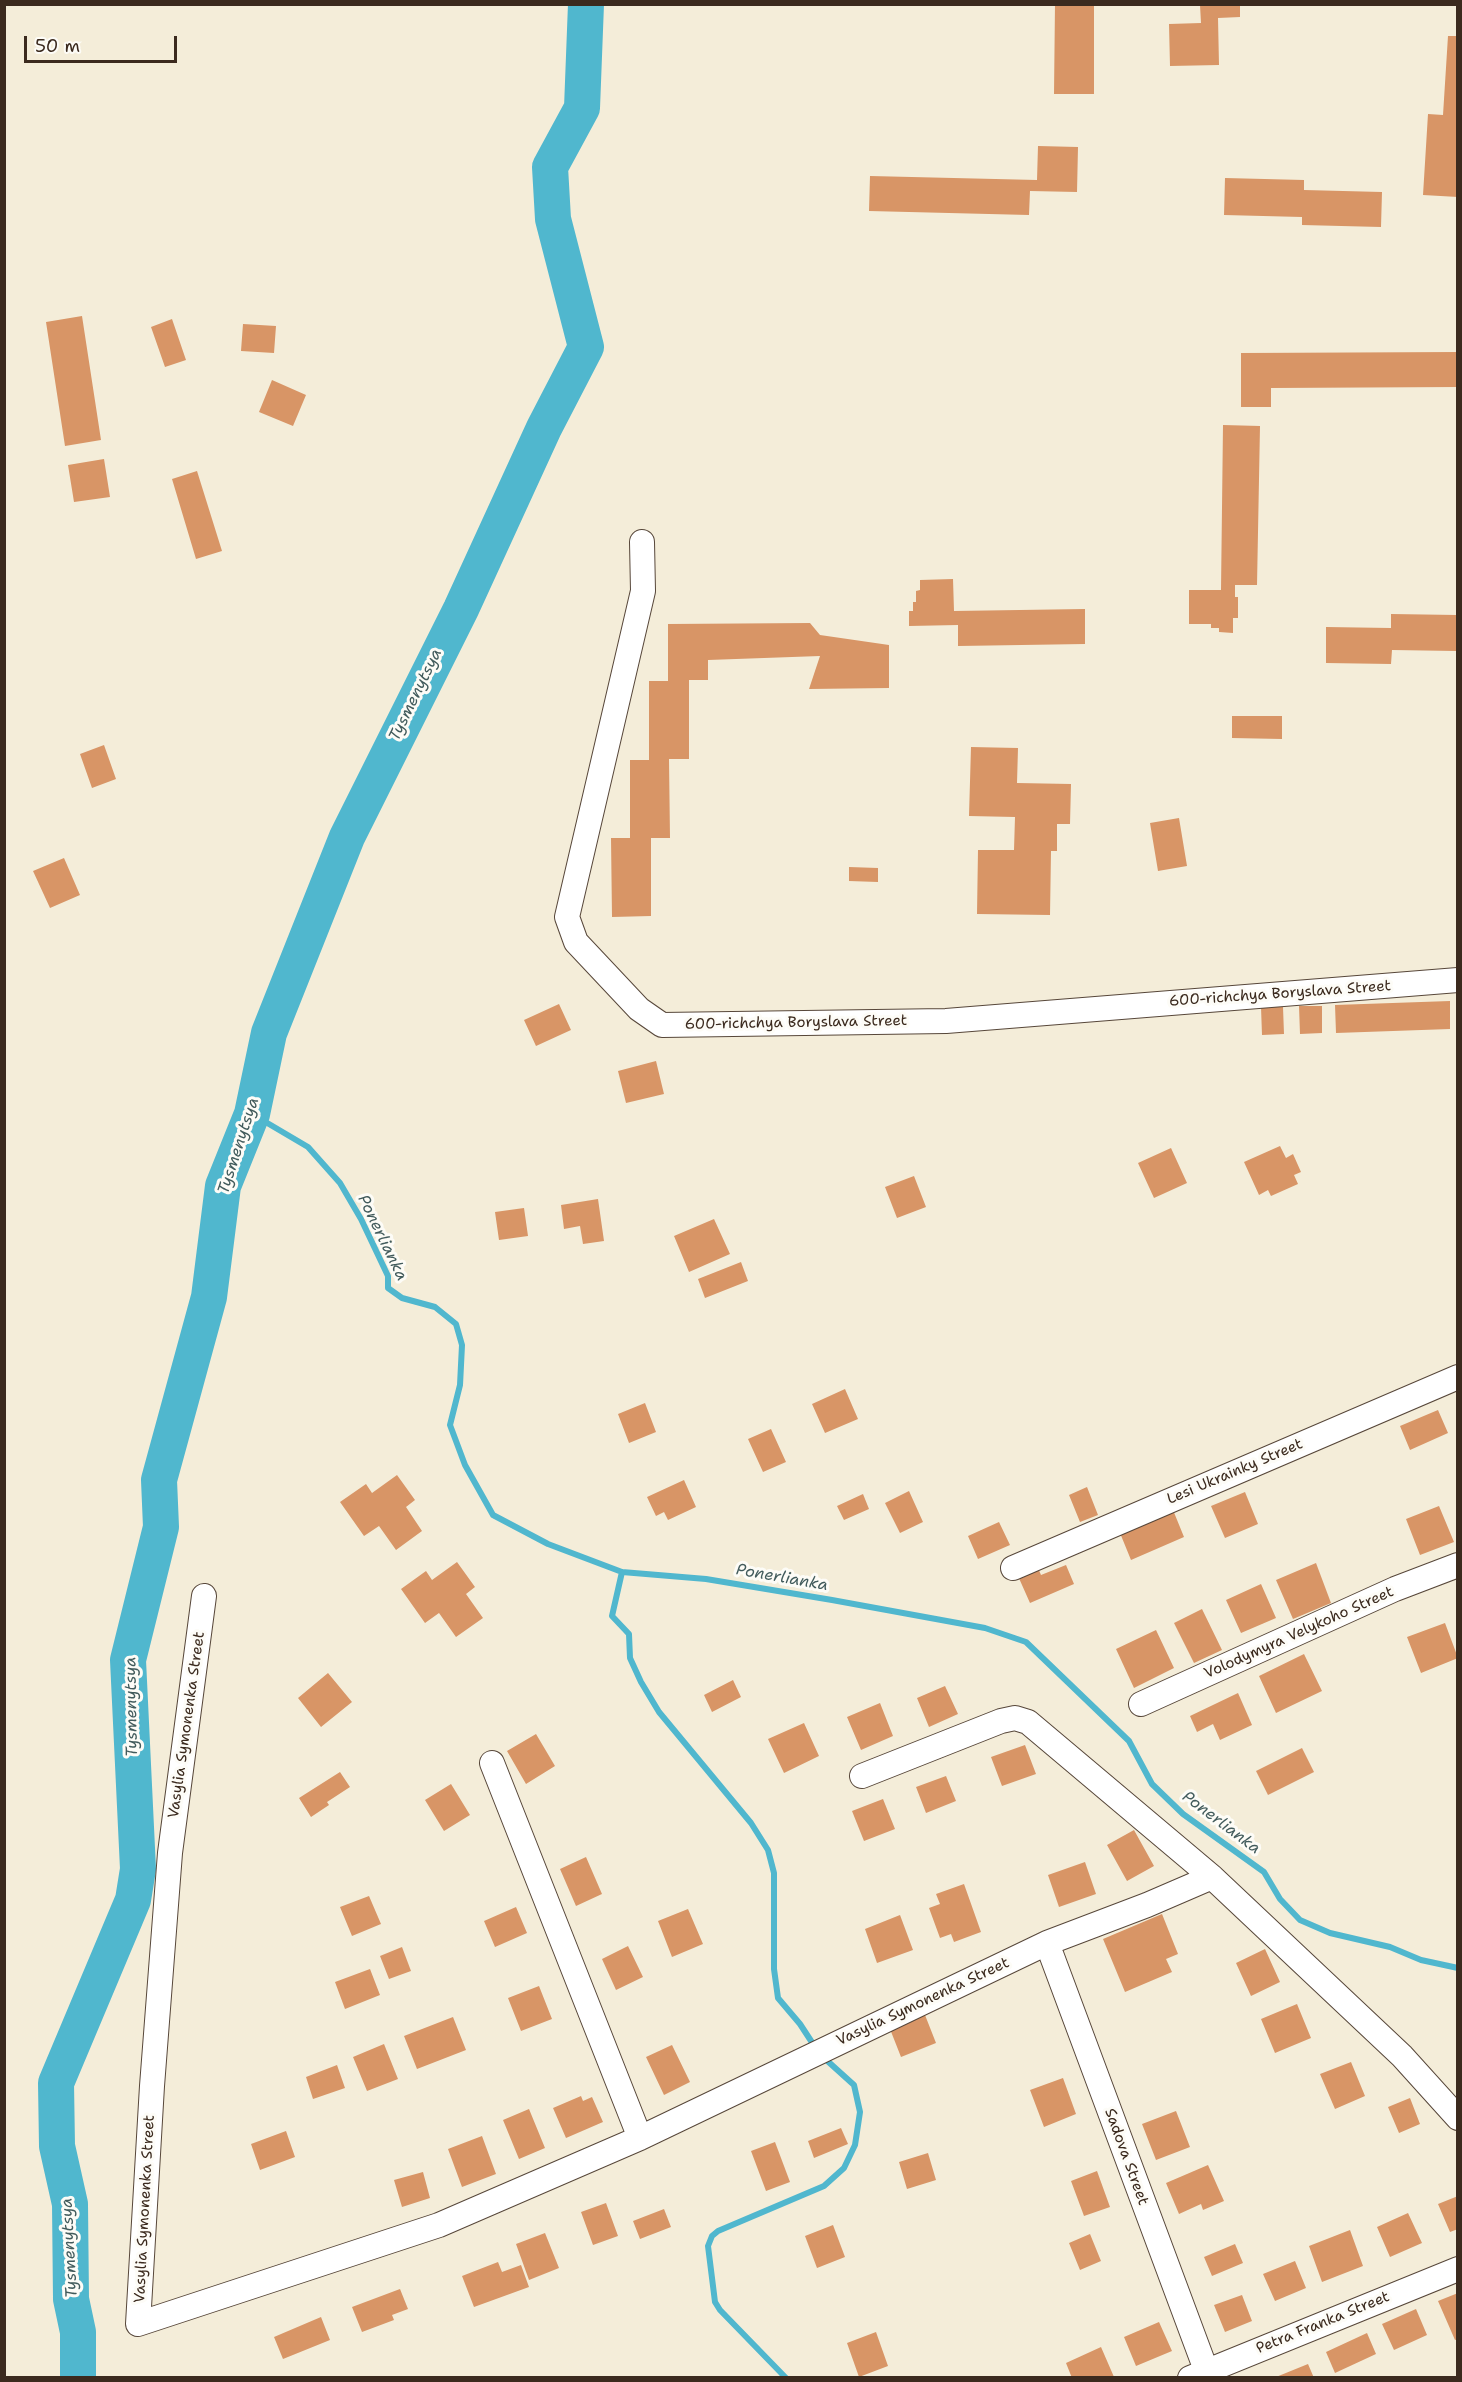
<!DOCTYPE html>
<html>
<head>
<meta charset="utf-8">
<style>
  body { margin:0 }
  #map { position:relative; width:1462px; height:2382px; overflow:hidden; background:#f4edd9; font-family:"Shantell Sans",sans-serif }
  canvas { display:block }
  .frame { position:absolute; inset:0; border:6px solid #3b2a1e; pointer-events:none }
  .scale { position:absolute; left:24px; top:36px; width:153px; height:27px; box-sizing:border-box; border:3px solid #3b2a1e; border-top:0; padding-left:8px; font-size:18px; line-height:21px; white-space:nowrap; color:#3b2a1e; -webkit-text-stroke:4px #fdfcf7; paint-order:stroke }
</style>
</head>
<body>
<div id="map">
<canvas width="1462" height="2382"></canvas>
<div class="frame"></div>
<div class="scale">50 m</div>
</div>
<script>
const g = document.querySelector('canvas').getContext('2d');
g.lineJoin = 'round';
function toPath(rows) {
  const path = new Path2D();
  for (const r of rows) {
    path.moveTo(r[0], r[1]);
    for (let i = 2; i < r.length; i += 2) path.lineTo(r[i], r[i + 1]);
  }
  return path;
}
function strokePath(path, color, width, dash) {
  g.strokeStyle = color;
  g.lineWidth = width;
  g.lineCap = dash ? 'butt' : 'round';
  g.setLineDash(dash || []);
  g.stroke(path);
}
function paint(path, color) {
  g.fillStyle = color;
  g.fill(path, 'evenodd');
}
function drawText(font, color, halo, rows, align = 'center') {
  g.font = font + ' "Shantell Sans",sans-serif';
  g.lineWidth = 6;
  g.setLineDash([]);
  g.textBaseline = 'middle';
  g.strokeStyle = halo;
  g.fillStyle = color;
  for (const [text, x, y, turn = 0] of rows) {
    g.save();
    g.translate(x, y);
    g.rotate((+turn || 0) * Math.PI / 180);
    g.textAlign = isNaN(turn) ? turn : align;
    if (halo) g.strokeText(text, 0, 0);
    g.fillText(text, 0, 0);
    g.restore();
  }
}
strokePath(toPath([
  [252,1114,308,1147,340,1183,361,1219,388,1276,388,1288,402,1298,435,1307,456,1324,462,1345,460,1385,450,1425,465,1465,493,1515,548,1544,622,1572,706,1579,832,1600,985,1628,1026,1642,1129,1741,1152,1784,1183,1814,1264,1872,1280,1899,1300,1920,1330,1933,1390,1947,1421,1960,1458,1968],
  [622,1572,612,1616,629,1634,630,1658,641,1682,659,1712,751,1823,768,1850,774,1873,774,1969,778,1998,800,2024,815,2047],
  [786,2378,720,2310,715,2302,708,2246,712,2236,718,2231,824,2186,844,2168,855,2145,860,2112,854,2085,823,2057]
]), '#50b7ce', 6);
strokePath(toPath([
  [78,2378,78,2332,71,2299,70,2204,57,2146,56,2083,133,1900,138,1869,128,1660,161,1527,159,1480,209,1297,223,1186,252,1114,269,1033,347,837,461,609,544,428,586,347,553,219,550,167,582,108,586,4]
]), '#50b7ce', 36);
paint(toPath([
  [1055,4,1094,4,1094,94,1054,94],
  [1200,5,1240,5,1240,17,1218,18,1219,65,1170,66,1169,24,1201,23],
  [1448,36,1458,36,1458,197,1423,195,1428,114,1443,115],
  [1038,146,1078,147,1077,192,1030,191,1029,215,869,211,870,176,1037,180],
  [1225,178,1304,180,1304,190,1382,192,1381,227,1302,225,1302,217,1224,215],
  [82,316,101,440,65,446,46,322],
  [172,319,186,360,165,367,151,327],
  [243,324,276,326,274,353,241,351],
  [1458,352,1458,387,1271,388,1271,407,1241,407,1241,353],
  [272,380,306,395,293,426,259,412],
  [1223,425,1260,426,1257,585,1235,585,1235,597,1238,597,1238,618,1233,618,1233,633,1219,632,1219,628,1211,628,1211,624,1189,624,1189,590,1221,590],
  [104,459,110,497,74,502,68,465],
  [197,471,222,551,196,559,172,479],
  [953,579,954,611,1085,609,1085,644,958,646,958,625,909,626,909,611,913,611,913,602,916,602,916,591,920,590,920,580],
  [1391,614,1457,615,1456,651,1392,650,1391,664,1326,663,1326,627,1391,628],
  [810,623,820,635,889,645,889,688,809,689,820,656,708,660,708,680,689,680,689,759,669,759,670,838,651,838,651,916,612,917,611,838,630,838,630,760,649,760,649,681,668,681,668,624],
  [1232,716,1282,716,1282,739,1232,738],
  [104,745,116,779,92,788,80,754],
  [971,747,1018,748,1017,783,1071,784,1070,824,1057,824,1057,851,1051,851,1050,915,977,914,978,850,1014,850,1015,817,969,816],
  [1179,818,1187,866,1158,871,1150,823],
  [64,858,80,895,50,908,33,871],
  [849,867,878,868,878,882,849,881],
  [1450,1001,1450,1029,1336,1033,1335,1005],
  [559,1004,571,1030,536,1046,524,1020],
  [1299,1006,1322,1006,1322,1033,1300,1034],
  [1261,1007,1283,1007,1284,1034,1262,1035],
  [656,1061,664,1094,626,1103,618,1071],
  [1280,1146,1286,1158,1293,1154,1301,1172,1294,1175,1298,1184,1271,1196,1268,1190,1259,1195,1244,1162],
  [1171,1148,1187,1183,1154,1198,1138,1163],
  [914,1176,926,1207,897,1218,885,1187],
  [598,1199,604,1241,583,1244,580,1226,564,1229,561,1205],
  [524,1208,528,1236,499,1240,495,1212],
  [714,1219,730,1254,689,1272,674,1236],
  [741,1262,748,1281,705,1298,698,1279],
  [845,1389,858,1419,825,1433,812,1404],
  [645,1403,656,1432,629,1443,618,1414],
  [1438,1410,1448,1433,1410,1450,1400,1426],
  [771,1429,786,1462,763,1472,748,1439],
  [397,1475,415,1500,406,1507,422,1531,396,1550,379,1526,364,1536,340,1502,366,1484,372,1493],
  [684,1480,696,1507,668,1520,664,1512,656,1516,647,1497],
  [1087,1487,1098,1515,1080,1522,1069,1495],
  [909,1491,923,1522,900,1533,885,1503],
  [1245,1492,1258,1524,1225,1538,1211,1506],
  [863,1494,869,1509,844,1520,837,1506],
  [1439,1506,1454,1542,1420,1555,1406,1519],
  [1173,1510,1184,1537,1131,1560,1120,1533],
  [999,1522,1010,1545,978,1559,968,1536],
  [457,1562,475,1587,466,1594,483,1618,456,1637,439,1613,425,1623,401,1589,426,1571,432,1580],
  [1316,1563,1331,1603,1293,1619,1276,1580],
  [1066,1565,1074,1584,1030,1603,1018,1576,1038,1568,1041,1575],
  [1261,1584,1276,1618,1241,1633,1226,1600],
  [1202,1609,1222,1650,1194,1663,1174,1623],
  [1445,1623,1458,1658,1421,1673,1407,1637],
  [1156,1630,1174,1668,1134,1688,1116,1649],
  [1304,1654,1322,1691,1276,1713,1259,1676],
  [328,1673,352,1702,321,1727,298,1698],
  [733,1680,741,1697,712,1712,704,1695],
  [945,1686,958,1714,929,1727,917,1698],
  [1238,1693,1252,1725,1220,1740,1213,1724,1197,1732,1190,1716],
  [880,1703,893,1736,861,1750,847,1717],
  [804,1723,819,1756,784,1773,768,1739],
  [536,1734,555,1766,526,1784,507,1751],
  [1025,1745,1036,1774,1002,1786,991,1757],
  [1302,1748,1314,1772,1268,1795,1256,1771],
  [340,1772,350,1787,327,1802,329,1805,311,1817,299,1798],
  [946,1776,956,1801,926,1813,916,1787],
  [451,1784,470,1815,444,1831,425,1800],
  [883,1799,895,1829,864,1841,852,1811],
  [1134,1830,1154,1866,1127,1881,1107,1845],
  [586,1857,602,1894,576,1906,560,1869],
  [1085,1862,1096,1894,1059,1907,1048,1875],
  [964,1884,981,1932,954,1942,951,1934,940,1938,929,1908,940,1904,936,1894],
  [369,1896,381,1924,352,1936,340,1907],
  [516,1907,527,1933,495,1947,484,1921],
  [688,1909,703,1944,672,1957,658,1921],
  [1162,1914,1178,1954,1166,1959,1172,1972,1125,1992,1103,1939],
  [900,1915,913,1950,877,1963,865,1929],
  [628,1946,643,1977,616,1990,602,1959],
  [402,1947,411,1971,389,1979,380,1956],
  [1265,1949,1280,1982,1251,1996,1236,1963],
  [370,1969,380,1995,345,2009,335,1982],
  [539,1986,552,2019,521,2031,508,1998],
  [1297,2004,1311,2038,1275,2053,1261,2019],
  [925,2015,936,2043,901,2057,890,2029],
  [453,2017,466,2050,417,2069,404,2036],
  [384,2044,398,2079,367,2091,353,2057],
  [672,2045,690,2082,664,2095,646,2057],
  [1351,2062,1365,2096,1335,2109,1320,2074],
  [337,2065,345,2088,313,2099,306,2077],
  [1063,2078,1076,2114,1044,2127,1030,2090],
  [581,2096,583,2101,592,2097,603,2122,566,2138,553,2108],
  [1410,2098,1420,2124,1399,2133,1388,2107],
  [529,2109,545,2148,519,2159,503,2120],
  [1176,2111,1190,2147,1156,2160,1142,2124],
  [841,2128,848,2144,814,2158,808,2141],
  [286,2131,295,2157,260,2170,251,2144],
  [482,2136,496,2174,462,2187,448,2149],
  [775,2142,790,2182,766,2191,751,2151],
  [928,2153,936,2180,907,2189,899,2162],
  [1208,2165,1224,2201,1203,2210,1201,2204,1179,2214,1166,2183],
  [1097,2171,1110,2207,1084,2216,1071,2181],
  [423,2172,430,2198,402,2207,394,2180],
  [1458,2196,1458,2229,1450,2232,1438,2204],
  [606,2203,618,2236,593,2245,581,2212],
  [664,2209,671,2227,640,2239,633,2221],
  [1408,2213,1422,2243,1390,2257,1377,2227],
  [833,2225,845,2257,817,2268,805,2236],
  [1350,2230,1363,2266,1322,2282,1309,2246],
  [545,2233,559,2268,529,2280,516,2244],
  [1090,2234,1101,2261,1080,2270,1069,2243],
  [1235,2244,1243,2263,1212,2276,1204,2257],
  [1295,2261,1306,2288,1275,2301,1263,2274],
  [498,2262,502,2272,521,2265,529,2287,474,2307,462,2276],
  [400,2289,408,2309,392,2315,394,2320,362,2332,352,2307],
  [1458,2293,1458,2339,1455,2340,1438,2301],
  [1242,2295,1252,2321,1225,2332,1214,2305],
  [1416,2309,1427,2335,1394,2350,1382,2324],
  [321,2317,330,2340,283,2359,274,2337],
  [1159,2322,1172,2351,1136,2366,1124,2337],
  [876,2332,888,2366,859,2377,847,2343],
  [1367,2333,1376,2354,1335,2373,1326,2352],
  [1101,2347,1114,2377,1072,2378,1066,2363],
  [1308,2364,1314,2378,1276,2378,1276,2377]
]), '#d89566');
const minor = toPath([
  [642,542,643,591,567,917,576,942,639,1009,662,1025,946,1021,1458,980],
  [1013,1568,1458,1377],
  [204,1596,170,1853,152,2086,138,2324,439,2225,640,2138,1047,1943,1147,1905,1212,1877],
  [1141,1704,1395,1589,1458,1565],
  [492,1763,640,2138],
  [862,1776,1001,1721,1015,1718,1028,1722,1212,1877,1402,2056,1458,2118],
  [1047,1943,1206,2370],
  [1190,2378,1458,2269]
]);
strokePath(minor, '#57473a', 26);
strokePath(minor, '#fff', 24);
drawText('15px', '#3b2a1e', '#fdfcf7', [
  ["600-richchya Boryslava Street",1280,994,-4],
  ["600-richchya Boryslava Street",796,1023,-1],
  ["Lesi Ukrainky Street",1235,1472,-23],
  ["Volodymyra Velykoho Street",1299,1633,-24],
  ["Vasylia Symonenka Street",187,1725,-82],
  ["Vasylia Symonenka Street",923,2002,-25],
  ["Sadova Street",1126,2157,70],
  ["Vasylia Symonenka Street",145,2209,-87],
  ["Petra Franka Street",1323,2323,-22]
]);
drawText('italic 16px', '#425b5c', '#fdfcf7', [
  ["Tysmenytsya",416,695,-64],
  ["Tysmenytsya",239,1146,-72],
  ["Ponerlianka",382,1238,64],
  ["Ponerlianka",782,1578,10],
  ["Tysmenytsya",132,1707,-91],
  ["Ponerlianka",1221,1823,37],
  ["Tysmenytsya",70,2248,-93]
]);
</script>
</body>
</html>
